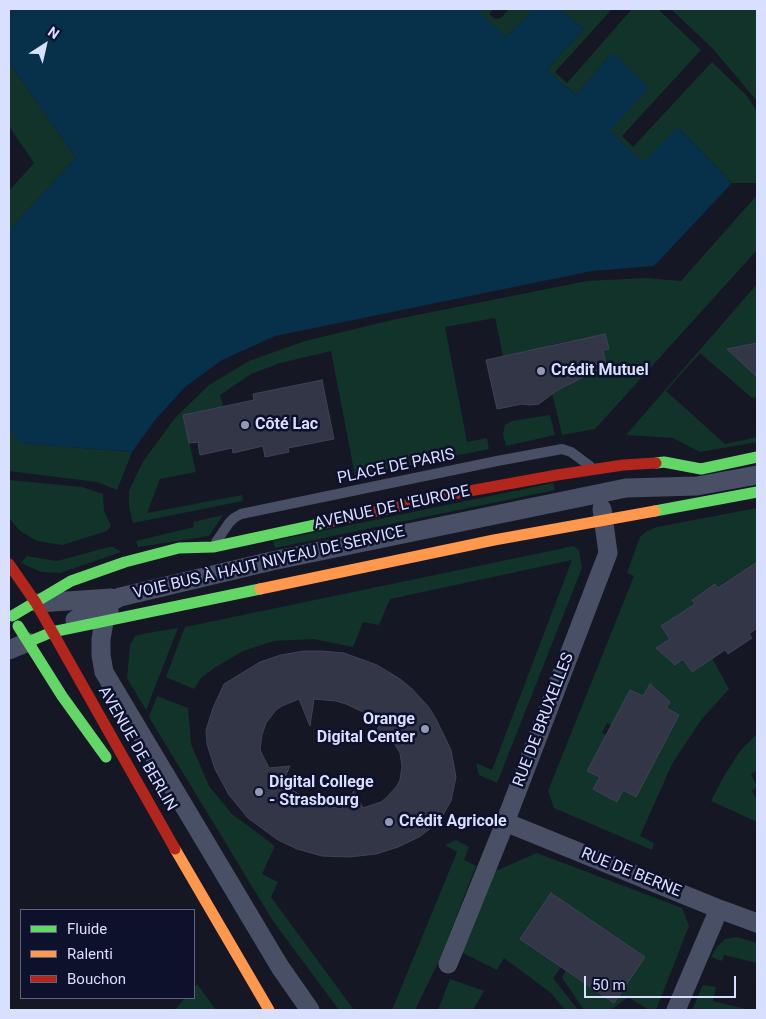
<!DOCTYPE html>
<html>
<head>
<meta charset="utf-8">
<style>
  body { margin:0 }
  #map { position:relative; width:766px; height:1019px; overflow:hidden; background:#151725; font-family:Roboto,sans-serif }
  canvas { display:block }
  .frame { position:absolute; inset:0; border:10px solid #d9dfff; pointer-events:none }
  .legend { position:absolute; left:20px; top:909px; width:175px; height:90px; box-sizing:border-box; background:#0e112c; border:1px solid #5f6380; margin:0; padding:6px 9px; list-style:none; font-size:15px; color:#d9dfff }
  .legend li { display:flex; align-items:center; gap:10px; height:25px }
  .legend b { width:25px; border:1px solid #5f6380 }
  .north { position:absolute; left:20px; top:20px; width:50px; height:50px; -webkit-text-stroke:4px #0e112c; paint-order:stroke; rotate:35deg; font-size:14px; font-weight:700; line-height:20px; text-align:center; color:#d9dfff }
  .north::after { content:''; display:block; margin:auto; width:18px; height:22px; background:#d9dfff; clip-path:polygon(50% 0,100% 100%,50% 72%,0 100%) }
  .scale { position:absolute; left:584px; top:976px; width:152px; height:22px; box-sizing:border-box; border:2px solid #d9dfff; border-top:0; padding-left:6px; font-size:15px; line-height:18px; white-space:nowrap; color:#d9dfff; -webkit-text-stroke:4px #0e112c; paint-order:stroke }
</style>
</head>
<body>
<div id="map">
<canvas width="766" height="1019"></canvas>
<div class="frame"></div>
<ul class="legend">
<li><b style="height:6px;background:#63d668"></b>Fluide</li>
<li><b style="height:6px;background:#ff974d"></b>Ralenti</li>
<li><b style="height:6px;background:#b3261e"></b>Bouchon</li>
</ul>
<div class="north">N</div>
<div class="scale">50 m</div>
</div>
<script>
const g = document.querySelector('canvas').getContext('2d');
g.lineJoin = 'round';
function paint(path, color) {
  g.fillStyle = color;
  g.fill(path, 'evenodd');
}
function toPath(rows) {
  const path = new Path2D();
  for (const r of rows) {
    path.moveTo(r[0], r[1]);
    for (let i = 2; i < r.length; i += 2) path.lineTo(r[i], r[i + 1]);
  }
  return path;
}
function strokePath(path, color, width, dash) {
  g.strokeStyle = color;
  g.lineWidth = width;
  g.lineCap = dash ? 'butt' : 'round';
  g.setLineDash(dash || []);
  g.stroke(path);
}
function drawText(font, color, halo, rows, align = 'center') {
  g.font = font + ' Roboto,sans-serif';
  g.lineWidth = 5;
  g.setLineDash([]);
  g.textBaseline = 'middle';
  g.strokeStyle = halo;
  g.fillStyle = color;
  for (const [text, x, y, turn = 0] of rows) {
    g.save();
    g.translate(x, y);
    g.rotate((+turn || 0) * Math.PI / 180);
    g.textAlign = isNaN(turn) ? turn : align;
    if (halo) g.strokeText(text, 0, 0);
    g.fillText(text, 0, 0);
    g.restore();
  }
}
paint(toPath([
  [475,9,494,9,489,14,495,19,501,18,509,9,533,9,506,37],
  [560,9,612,9,555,72,567,83,632,9,658,9,701,50,622,136,633,147,712,62,746,95,757,111,757,183,732,183,678,127,643,163,610,131,612,53,576,95,546,70,584,29],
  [671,9,757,9,757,101,714,50],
  [9,63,76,158,9,230,9,191,34,163,9,126],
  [757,195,757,250,595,429,562,435,552,393,567,386,570,375,607,368,603,350,609,348,605,334,550,345,552,357,530,350,503,356,495,318,445,327,467,442,487,438,489,449,355,476,331,351,280,363,251,374,220,395,223,406,183,415,196,472,160,479,147,513,242,495,243,501,133,523,129,506,129,491,142,463,175,418,209,385,249,361,305,341,392,320,587,281,645,278,681,281],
  [757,284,757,343,727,349,753,373,757,372,757,397,752,398,700,353,666,391,725,444,757,437,757,442,700,452,673,438,626,435],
  [550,415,555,435,506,446,503,434,505,425,512,421],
  [9,427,21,443,132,452,117,490,97,482,9,471],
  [9,480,82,487,103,494,104,511,111,526,107,531,62,545,37,541,20,531,9,518],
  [553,483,555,490,275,548,273,541],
  [757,508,757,562,718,588,715,584,692,599,695,604,661,626,670,639,656,648,675,665,683,659,692,672,712,658,729,689,701,720,672,764,640,836,654,843,652,850,554,808,548,791,634,576,627,573,640,537,647,531,657,527],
  [650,684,669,702,666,708,679,715,658,755,623,790,616,802,594,789,600,777,587,770,606,735,602,733,607,723,611,725,630,690,643,696],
  [223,515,209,536,138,547,136,541,194,527,193,522],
  [574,546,579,551,582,568,497,783,479,775,476,763,492,770,572,560,390,599,379,625,363,622,353,647,314,639,274,641,243,651,214,668,201,678,194,689,166,677,185,627],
  [109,547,113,547,121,552,60,573,41,572,21,563,27,556,57,561],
  [178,628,146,710,127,678,130,645,135,636,147,633],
  [157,696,188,708,191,744,209,786,232,814,275,846,262,874,278,882,271,897,354,1010,339,1010,273,921,149,717],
  [757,734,757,770,751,775,757,786,752,791,757,800,757,822,711,801,724,776,740,751],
  [456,840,469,847,464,860,476,866,439,961,415,1010,392,1010,457,852,445,845],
  [537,853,682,908,689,926,656,1010,649,1010,628,997,611,1010,584,1010,562,978,566,970,614,1003,645,957,551,893,561,967,553,978,578,1010,565,1010,551,993,504,958,497,970,461,952,493,872],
  [737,937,757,943,757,963,724,955,722,961,711,957,717,947,725,939],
  [450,979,484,991,473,1010,438,1010],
  [197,984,216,1010,175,1010,185,998,194,998,194,988],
  [703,985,716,987,713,1001,746,1009,746,1010,692,1010]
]), '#12332a');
paint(toPath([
  [9,9,476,9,506,37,533,9,560,9,584,29,546,70,576,95,612,53,649,87,610,131,643,162,678,127,732,183,654,266,592,271,275,336,222,360,185,387,155,420,132,452,20,443,9,427,9,230,76,158,9,63]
]), '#07304a');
const building = toPath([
  [605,334,609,349,603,350,607,368,597,370,556,391,539,404,530,405,522,404,497,409,486,360,605,334],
  [757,343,757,377,727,349,757,343],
  [322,380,334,439,288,448,289,452,265,457,263,446,233,453,232,448,200,455,198,442,189,443,183,415,254,400,253,394,322,380],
  [757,562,757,628,749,634,752,638,728,654,725,650,692,672,683,659,675,665,656,648,670,639,661,626,695,604,692,600,715,584,718,588,757,562],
  [304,651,321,651,344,653,377,665,400,679,411,688,428,706,436,719,451,750,456,777,451,801,439,822,419,837,398,847,376,854,349,857,322,856,297,849,278,840,248,818,229,795,215,769,207,744,206,730,213,708,224,684,260,662,281,655,304,651],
  [299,699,310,726,314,699,336,701,346,704,363,712,380,724,369,744,391,738,400,753,402,766,400,780,397,786,386,798,381,802,363,808,354,791,341,809,312,802,282,784,290,766,269,768,260,750,262,735,266,723,276,710,282,706,299,699],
  [650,684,670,702,666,708,679,715,636,797,623,790,617,802,593,789,600,777,587,771,630,690,643,696,650,684],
  [551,893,645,957,614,1003,520,939,551,893]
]);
paint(building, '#333646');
strokePath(building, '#404258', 1);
strokePath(toPath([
  [216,542,229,523,234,518,241,514,497,461,562,449,571,452,590,466]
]), '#495066', 10);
strokePath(toPath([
  [38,603,111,598],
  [109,611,104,622,101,639,101,655,104,672,280,967,310,1010],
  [75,620,120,597,272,561,626,488,697,486,757,475],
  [9,650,28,642],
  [505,822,719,909,757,923],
  [448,964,501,833,608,553,602,509],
  [676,1010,719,909]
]), '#495066', 19);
strokePath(toPath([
  [656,463,664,462,701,469,757,457],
  [655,511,757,492],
  [12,616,71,581,125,562,179,548,213,547,329,522],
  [18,626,62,696,106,757],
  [28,642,52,632,260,589]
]), '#63d668', 11);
strokePath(toPath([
  [260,589,494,540,655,511],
  [175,849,269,1010]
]), '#ff974d', 11);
strokePath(toPath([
  [329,522,464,492,557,475,623,465,656,463],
  [9,564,36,603,175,849]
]), '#b3261e', 11);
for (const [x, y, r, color] of [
  [541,371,5,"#9499b3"],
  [245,425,5,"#9499b3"],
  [425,729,5,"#9499b3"],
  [259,792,5,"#9499b3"],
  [389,822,5,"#9499b3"]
]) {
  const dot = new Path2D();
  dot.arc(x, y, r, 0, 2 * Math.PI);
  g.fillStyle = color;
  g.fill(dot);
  strokePath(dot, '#0e112c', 2);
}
drawText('bold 16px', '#d9dfff', '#0e112c', [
  ["Crédit Mutuel",551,371],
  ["Côté Lac",255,425],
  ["Orange",415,720,"right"],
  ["Digital Center",415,738,"right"],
  ["Digital College",269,783],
  ["- Strasbourg",269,801],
  ["Crédit Agricole",399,822]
], 'left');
drawText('16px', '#d9dfff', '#0e112c', [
  ["PLACE DE PARIS",396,467,-12],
  ["AVENUE DE L'EUROPE",392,508,-12],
  ["VOIE BUS À HAUT NIVEAU DE SERVICE",269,563,-13],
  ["RUE DE BRUXELLES",544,720,-69],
  ["AVENUE DE BERLIN",137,749,60],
  ["RUE DE BERNE",631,873,22]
]);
</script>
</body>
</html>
